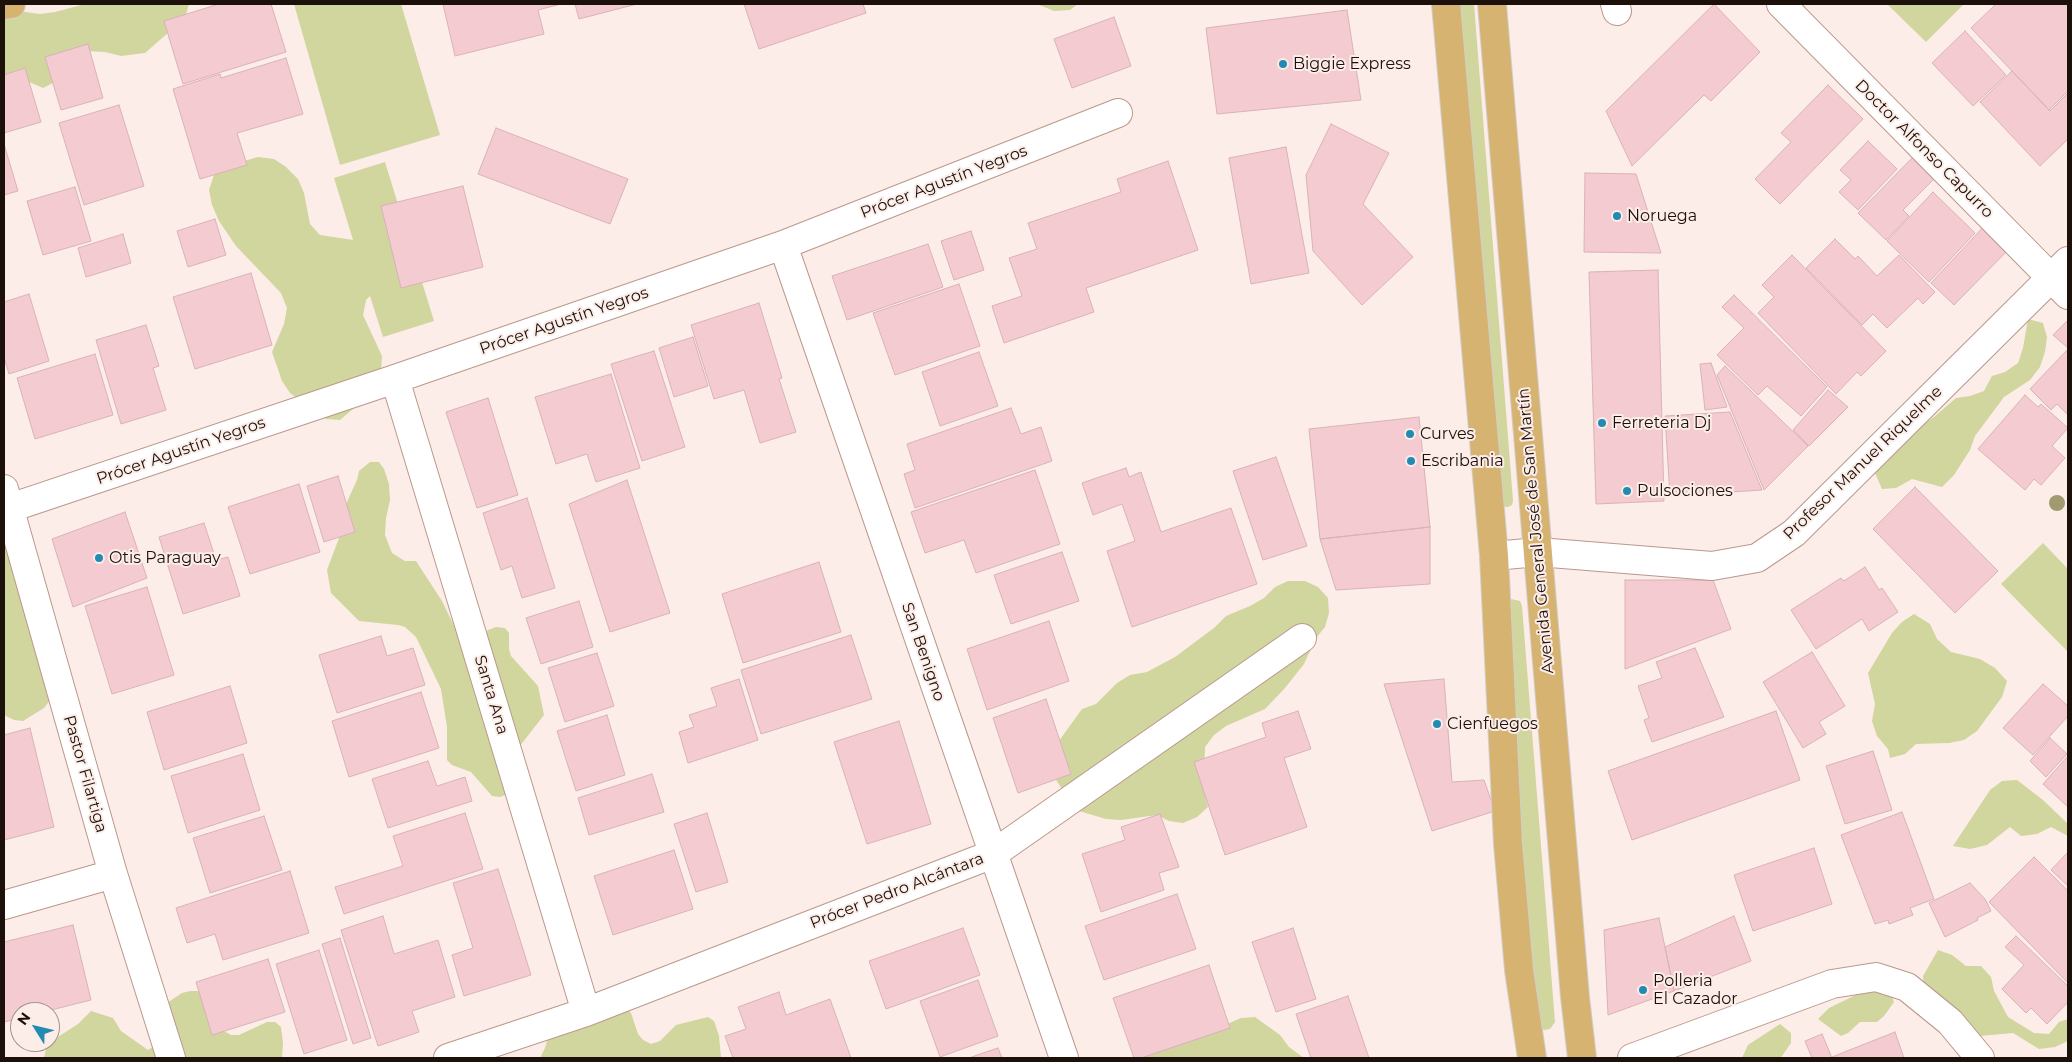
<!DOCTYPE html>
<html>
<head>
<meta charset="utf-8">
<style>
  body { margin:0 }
  #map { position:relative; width:2072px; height:1062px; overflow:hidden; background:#fcede8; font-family:Montserrat,sans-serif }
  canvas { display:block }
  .frame { position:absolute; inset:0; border:5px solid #1c100b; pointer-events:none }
  .north { position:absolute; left:10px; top:1002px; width:50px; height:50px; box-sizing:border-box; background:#fcede8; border:1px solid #a29590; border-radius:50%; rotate:306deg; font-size:14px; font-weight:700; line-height:20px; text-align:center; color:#1c100b }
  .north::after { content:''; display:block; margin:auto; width:18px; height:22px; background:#228bb2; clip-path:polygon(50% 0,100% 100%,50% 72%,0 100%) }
</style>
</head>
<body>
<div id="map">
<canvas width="2072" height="1062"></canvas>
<div class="frame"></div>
<div class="north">N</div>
</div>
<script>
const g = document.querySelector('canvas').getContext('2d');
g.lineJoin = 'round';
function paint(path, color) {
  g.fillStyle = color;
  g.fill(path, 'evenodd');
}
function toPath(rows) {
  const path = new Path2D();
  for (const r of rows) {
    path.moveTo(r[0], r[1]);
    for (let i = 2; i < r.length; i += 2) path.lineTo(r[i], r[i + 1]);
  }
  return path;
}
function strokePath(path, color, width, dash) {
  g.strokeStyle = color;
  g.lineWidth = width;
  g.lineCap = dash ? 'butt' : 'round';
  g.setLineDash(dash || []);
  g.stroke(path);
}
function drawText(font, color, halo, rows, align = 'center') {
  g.font = font + ' Montserrat,sans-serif';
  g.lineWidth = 4;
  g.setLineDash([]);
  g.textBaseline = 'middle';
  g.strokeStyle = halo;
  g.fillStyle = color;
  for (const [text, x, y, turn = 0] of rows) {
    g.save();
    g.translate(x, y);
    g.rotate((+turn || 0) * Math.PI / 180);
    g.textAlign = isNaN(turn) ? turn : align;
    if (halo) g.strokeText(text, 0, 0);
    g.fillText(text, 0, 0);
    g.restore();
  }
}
paint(toPath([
  [4,4,19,8,25,12,40,14,55,12,85,4,189,4,185,18,145,53,121,56,105,52,83,51,57,81,43,88,29,82,15,82,4,88],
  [294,4,401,4,440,135,340,165],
  [1037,4,1078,4,1070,10,1054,11],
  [1457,4,1474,4,1513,501,1512,505,1508,507,1503,507],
  [1887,4,1964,4,1926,42],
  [258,157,274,159,286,167,298,179,304,193,310,224,320,235,353,240,334,178,385,162,434,321,383,337,370,296,366,300,363,315,382,356,381,371,353,409,340,420,326,419,290,393,282,381,272,352,284,324,287,308,281,293,236,246,219,221,212,205,209,190,214,175,227,166],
  [2028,319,2043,323,2047,337,2045,352,2040,367,2030,380,2004,397,1975,436,1970,450,1954,475,1942,487,1912,479,1896,488,1882,489,1875,473,1878,457,1934,417,1956,398,1970,396,1984,391,1992,376,2005,372,2018,363,2023,348],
  [370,462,379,462,384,469,389,484,390,500,386,518,385,535,392,553,405,561,416,561,442,601,459,636,478,642,488,630,496,627,505,628,509,633,509,649,511,656,538,686,544,715,516,751,508,794,500,797,492,796,471,772,452,765,447,760,447,727,441,689,416,637,405,627,398,625,359,621,331,593,327,570,339,538,341,515,357,480,359,471],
  [4,530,54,695,44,708,23,721,14,720,4,715,5,647,4,639],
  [2043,543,2068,569,2068,652,2001,584],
  [1288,581,1305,581,1318,587,1328,598,1329,613,1325,627,1316,638,1304,664,1285,688,1265,709,1226,726,1214,735,1205,747,1204,791,1208,807,1197,817,1183,823,1169,821,1157,815,1121,820,1106,819,1079,811,1069,800,1053,775,1056,745,1082,709,1096,704,1117,683,1130,675,1147,672,1175,657,1214,628,1226,616,1250,606,1264,598,1275,587],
  [1511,599,1520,601,1522,606,1555,1022,1550,1029,1544,1030,1537,1024,1504,605,1507,601],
  [1914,614,1930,624,1937,639,1951,652,1980,659,1995,668,2007,681,2002,697,1977,731,1964,740,1949,743,1916,744,1905,754,1890,758,1888,749,1877,736,1872,721,1875,704,1868,673,1892,633,1902,622],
  [2017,780,2043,800,2068,824,2068,836,2051,827,2037,834,2021,836,2010,827,1987,845,1970,849,1953,846,1990,790,2002,781],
  [1938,950,1952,955,1966,966,1981,966,1991,977,1994,991,2008,1017,2034,1033,2049,1034,2059,1022,2068,1019,2068,1041,2055,1047,2039,1049,2013,1033,1980,1036,1969,1034,1924,991,1923,976],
  [1870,988,1891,994,1894,1002,1884,1016,1877,1022,1860,1022,1848,1033,1841,1036,1818,1019,1829,1008],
  [190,991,205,991,224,1031,231,1035,239,1035,267,1022,275,1022,281,1027,283,1043,282,1058,44,1058,47,1044,78,1024,91,1011,113,1018,121,1031,148,1050,154,1046,167,1003,182,993],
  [626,1008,631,1013,638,1034,643,1040,651,1044,660,1041,676,1025,708,1017,714,1021,719,1036,721,1058,540,1058,545,1048,552,1024],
  [1255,1017,1280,1035,1289,1047,1304,1058,1133,1058,1197,1037,1241,1018],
  [1780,1024,1791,1033,1791,1043,1782,1056,1780,1058,1742,1058,1748,1045]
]), '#d1d59e');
const building = toPath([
  [219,4,271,4,286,52,183,84,164,21,219,4],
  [443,4,561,4,538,10,544,34,455,56,443,4],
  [575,4,637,4,579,19,575,4],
  [744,4,863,4,866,13,759,49,744,4],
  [1714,4,1760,52,1711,101,1704,95,1632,166,1606,111,1714,4],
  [1996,4,2068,4,2068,91,2049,110,1971,28,1996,4],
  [1347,10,1361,100,1217,114,1206,28,1347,10],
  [1114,17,1131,66,1072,88,1054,39,1114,17],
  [1965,31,2006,75,1973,106,1932,63,1965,31],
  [88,44,103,98,61,110,45,57,88,44],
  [286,58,303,114,237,133,247,165,200,179,173,89,220,74,221,78,286,58],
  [25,68,41,122,4,133,4,75,25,68],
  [2012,71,2050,111,2068,93,2068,139,2040,166,1980,102,2012,71],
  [1828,85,1863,119,1780,204,1755,179,1791,142,1781,133,1828,85],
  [119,105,144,186,84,205,59,123,119,105],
  [1331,124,1389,153,1363,204,1413,257,1362,305,1313,251,1306,175,1331,124],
  [496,128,628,179,610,224,478,174,496,128],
  [1868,141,1897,169,1858,210,1839,192,1851,180,1840,170,1868,141],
  [4,144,18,191,4,195,4,144],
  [1286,147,1309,273,1251,284,1229,158,1286,147],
  [1918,152,1940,173,1903,210,1909,216,1886,240,1858,213,1918,152],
  [1168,161,1198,250,1086,288,1094,312,1004,343,992,306,1022,296,1009,258,1037,249,1028,223,1121,192,1117,179,1168,161],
  [1585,173,1636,174,1661,253,1584,252,1585,173],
  [463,186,483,267,401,288,381,206,463,186],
  [75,187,91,241,43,255,27,201,75,187],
  [1933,192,1975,233,1929,282,1887,241,1933,192],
  [215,219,226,255,188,267,177,231,215,219],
  [1987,223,2011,247,1954,305,1931,283,1987,223],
  [971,231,984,270,954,280,941,241,971,231],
  [123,234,131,263,86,277,78,248,123,234],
  [1835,239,1855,259,1858,256,1877,276,1899,255,1935,292,1923,304,1918,298,1887,328,1873,314,1862,325,1806,268,1835,239],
  [928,244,943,287,847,320,832,276,928,244],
  [1792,255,1886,351,1861,376,1857,372,1836,394,1758,313,1774,297,1762,285,1792,255],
  [1658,270,1664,501,1596,504,1589,272,1658,270],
  [251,273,272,345,195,369,173,297,251,273],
  [959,284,980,346,895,375,873,313,959,284],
  [29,294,49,361,9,374,4,357,4,302,29,294],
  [1734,295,1827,387,1801,416,1767,386,1758,395,1717,355,1744,328,1722,307,1734,295],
  [759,303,782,378,779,379,796,432,760,443,744,390,714,399,691,325,759,303],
  [2068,320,2068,348,2053,335,2068,320],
  [146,325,159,366,153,368,166,410,121,424,96,340,146,325],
  [693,337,708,386,674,397,659,348,693,337],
  [2068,349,2068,415,2057,404,2051,410,2030,389,2068,349],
  [654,351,685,447,642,461,611,364,654,351],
  [979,352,998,406,940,426,922,372,979,352],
  [95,354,113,415,35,439,17,378,95,354],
  [1711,363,1727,407,1705,410,1700,364,1711,363],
  [1725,366,1808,446,1764,490,1717,375,1725,366],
  [611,374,640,468,596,482,587,454,556,464,535,397,611,374],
  [1828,390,1848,407,1809,446,1793,430,1828,390],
  [2025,395,2038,407,2041,404,2068,428,2052,446,2065,458,2041,485,2034,479,2025,490,1978,449,2025,395],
  [488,398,518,495,477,508,446,412,488,398],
  [1011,408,1021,434,1041,427,1052,461,915,508,904,474,915,470,907,444,1011,408],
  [1730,412,1762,490,1670,496,1665,416,1730,412],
  [1419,417,1430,527,1320,539,1309,429,1419,417],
  [1276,457,1307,546,1263,560,1233,471,1276,457],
  [1126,468,1129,477,1141,472,1161,532,1231,508,1257,584,1132,627,1107,551,1135,541,1122,504,1093,515,1082,483,1126,468],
  [1035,470,1060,544,976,573,964,540,925,553,911,512,1035,470],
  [338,476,355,532,324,542,307,486,338,476],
  [627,480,670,613,610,632,569,504,627,480],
  [299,484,320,552,250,574,228,507,299,484],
  [1915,487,1998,571,1955,613,1873,529,1915,487],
  [527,498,555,588,522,598,512,566,501,570,483,513,527,498],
  [125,512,147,578,73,607,52,539,125,512],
  [204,523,216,560,228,557,240,596,183,614,159,537,204,523],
  [1430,527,1430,584,1336,590,1320,539,1430,527],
  [1062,552,1079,601,1011,624,994,575,1062,552],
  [819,562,841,632,743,663,722,594,819,562],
  [1865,567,1879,590,1882,588,1898,612,1869,631,1862,619,1816,649,1791,610,1841,578,1844,581,1865,567],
  [1625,580,1713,580,1731,629,1625,669,1625,580],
  [147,587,174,675,112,694,85,606,147,587],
  [579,601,593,647,541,664,526,618,579,601],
  [1049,621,1069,681,987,710,967,649,1049,621],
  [851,635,872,699,761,734,741,670,851,635],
  [381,636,387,656,413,648,425,685,337,713,319,655,381,636],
  [1695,648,1724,717,1652,742,1644,720,1649,718,1638,686,1662,678,1656,662,1695,648],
  [1812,652,1845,706,1819,722,1826,734,1803,748,1763,682,1812,652],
  [597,653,614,706,565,722,548,668,597,653],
  [739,679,758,740,688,763,679,732,694,727,689,715,717,706,711,688,739,679],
  [1444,679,1452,782,1484,780,1495,811,1432,831,1384,684,1444,679],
  [2043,684,2068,706,2068,716,2033,755,2003,728,2043,684],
  [230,686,247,743,164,770,147,712,230,686],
  [421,692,439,748,349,777,332,721,421,692],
  [1046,699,1071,774,1018,793,993,718,1046,699],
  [1298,711,1311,749,1284,758,1307,827,1225,855,1194,762,1266,737,1262,723,1298,711],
  [1776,711,1800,780,1632,840,1608,771,1776,711],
  [607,715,625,775,576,791,557,731,607,715],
  [899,721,931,824,867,844,834,742,899,721],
  [30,728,54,827,4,840,4,735,30,728],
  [2050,738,2067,754,2046,777,2030,761,2050,738],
  [1873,751,1892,810,1845,824,1826,766,1873,751],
  [243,754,260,810,188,833,171,776,243,754],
  [2068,756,2068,807,2043,784,2068,756],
  [428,761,437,786,465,777,472,801,388,828,372,779,428,761],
  [652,774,664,812,589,835,578,798,652,774],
  [1902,812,1934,899,1910,908,1913,915,1889,924,1888,920,1875,924,1841,835,1902,812],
  [465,813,483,869,344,914,335,887,403,866,393,836,465,813],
  [707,813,728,882,696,892,674,824,707,813],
  [1160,814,1179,867,1159,873,1164,890,1101,912,1082,854,1125,840,1121,827,1160,814],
  [264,816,282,870,210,893,193,838,264,816],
  [1814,848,1832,904,1753,931,1734,875,1814,848],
  [674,850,693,909,613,935,594,876,674,850],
  [2068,852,2068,886,2051,870,2068,852],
  [2034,857,2068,891,2068,983,1989,902,2034,857],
  [498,869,531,975,464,996,452,955,473,948,453,883,498,869],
  [290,871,309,933,223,960,215,934,187,943,176,908,290,871],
  [1970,883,1985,899,1991,911,1977,918,1978,920,1945,937,1929,903,1970,883],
  [1177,894,1196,949,1104,980,1085,926,1177,894],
  [383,916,394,954,438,940,455,997,412,1011,419,1032,378,1046,341,930,383,916],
  [1734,916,1751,961,1674,991,1665,947,1734,916],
  [1659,918,1674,991,1608,1015,1604,930,1659,918],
  [73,925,91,1000,43,1012,20,1012,20,1018,4,1022,4,942,73,925],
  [963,928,980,975,886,1009,869,961,963,928],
  [1293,928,1316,999,1276,1012,1252,942,1293,928],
  [2016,936,2068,986,2068,1002,2047,1024,2031,1008,2026,1013,2002,989,2024,965,2005,947,2016,936],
  [340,938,371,1038,353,1044,322,944,340,938],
  [319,950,347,1040,304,1054,276,964,319,950],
  [268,959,285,1012,212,1035,196,982,268,959],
  [1209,965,1230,1028,1141,1058,1134,1058,1113,998,1209,965],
  [978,980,998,1036,940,1057,920,1001,978,980],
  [779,992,786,1015,830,999,851,1058,733,1058,725,1036,746,1029,738,1007,779,992],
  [1348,996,1369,1058,1311,1058,1296,1014,1348,996],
  [1895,1032,1904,1058,1832,1058,1832,1057,1895,1032],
  [1822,1034,1832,1058,1812,1058,1805,1041,1822,1034],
  [998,1048,1002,1058,969,1058,983,1053,998,1048]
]);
paint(building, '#f3cbd1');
strokePath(building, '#d9b2b8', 1);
const minor = toPath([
  [1615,4,1617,11],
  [1781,4,2068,295],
  [783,245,1064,1058],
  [395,379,586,1012],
  [4,489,113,874,171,1058],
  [4,510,395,379,783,245,1118,113],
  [1494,556,1538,552,1712,566,1757,558,1794,533,2068,261],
  [4,905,113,874],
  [448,1058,586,1012,993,854,1302,638],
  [1632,1058,1832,984,1876,977,1907,987,1950,1022,1980,1058]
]);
const major = toPath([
  [1446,4,1494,556,1508,844,1519,970,1532,1058],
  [1492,4,1575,997,1582,1058],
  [4,5,11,4]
]);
strokePath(minor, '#bb988b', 30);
strokePath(major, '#d2cfce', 30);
strokePath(minor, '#fff', 28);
strokePath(major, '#d6b371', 28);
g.fillStyle = '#a09a70';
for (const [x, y] of [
  [2057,503]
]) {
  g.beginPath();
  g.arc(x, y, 8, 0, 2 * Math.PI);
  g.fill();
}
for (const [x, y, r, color] of [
  [1283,64,5,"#228bb2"],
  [1617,216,5,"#228bb2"],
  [1602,423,5,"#228bb2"],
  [1410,434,5,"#228bb2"],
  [1411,461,5,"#228bb2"],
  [1627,491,5,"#228bb2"],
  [99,558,5,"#228bb2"],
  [1437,724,5,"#228bb2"],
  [1643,990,5,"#228bb2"]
]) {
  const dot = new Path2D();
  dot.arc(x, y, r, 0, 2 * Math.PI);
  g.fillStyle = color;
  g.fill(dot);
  strokePath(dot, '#fcede8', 2);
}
drawText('16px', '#1c100b', '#fcede8', [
  ["Biggie Express",1293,64],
  ["Noruega",1627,216],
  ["Ferreteria Dj",1612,423],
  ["Curves",1420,434],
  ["Escribania",1421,461],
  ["Pulsociones",1637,491],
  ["Otis Paraguay",109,558],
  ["Cienfuegos",1447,724],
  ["Polleria",1653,981],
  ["El Cazador",1653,999]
], 'left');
drawText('16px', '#1c100b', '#fcede8', [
  ["Doctor Alfonso Capurro",1924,149,45],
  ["Prócer Agustín Yegros",944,182,-21],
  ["Prócer Agustín Yegros",564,321,-19],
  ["Prócer Agustín Yegros",181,451,-19],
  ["Profesor Manuel Riquelme",1863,463,-44],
  ["Avenida General José de San Martín",1536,531,-95],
  ["San Benigno",923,652,71],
  ["Santa Ana",491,695,73],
  ["Pastor Filartiga",85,774,74],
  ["Prócer Pedro Alcántara",897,891,-21]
]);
</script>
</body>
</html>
